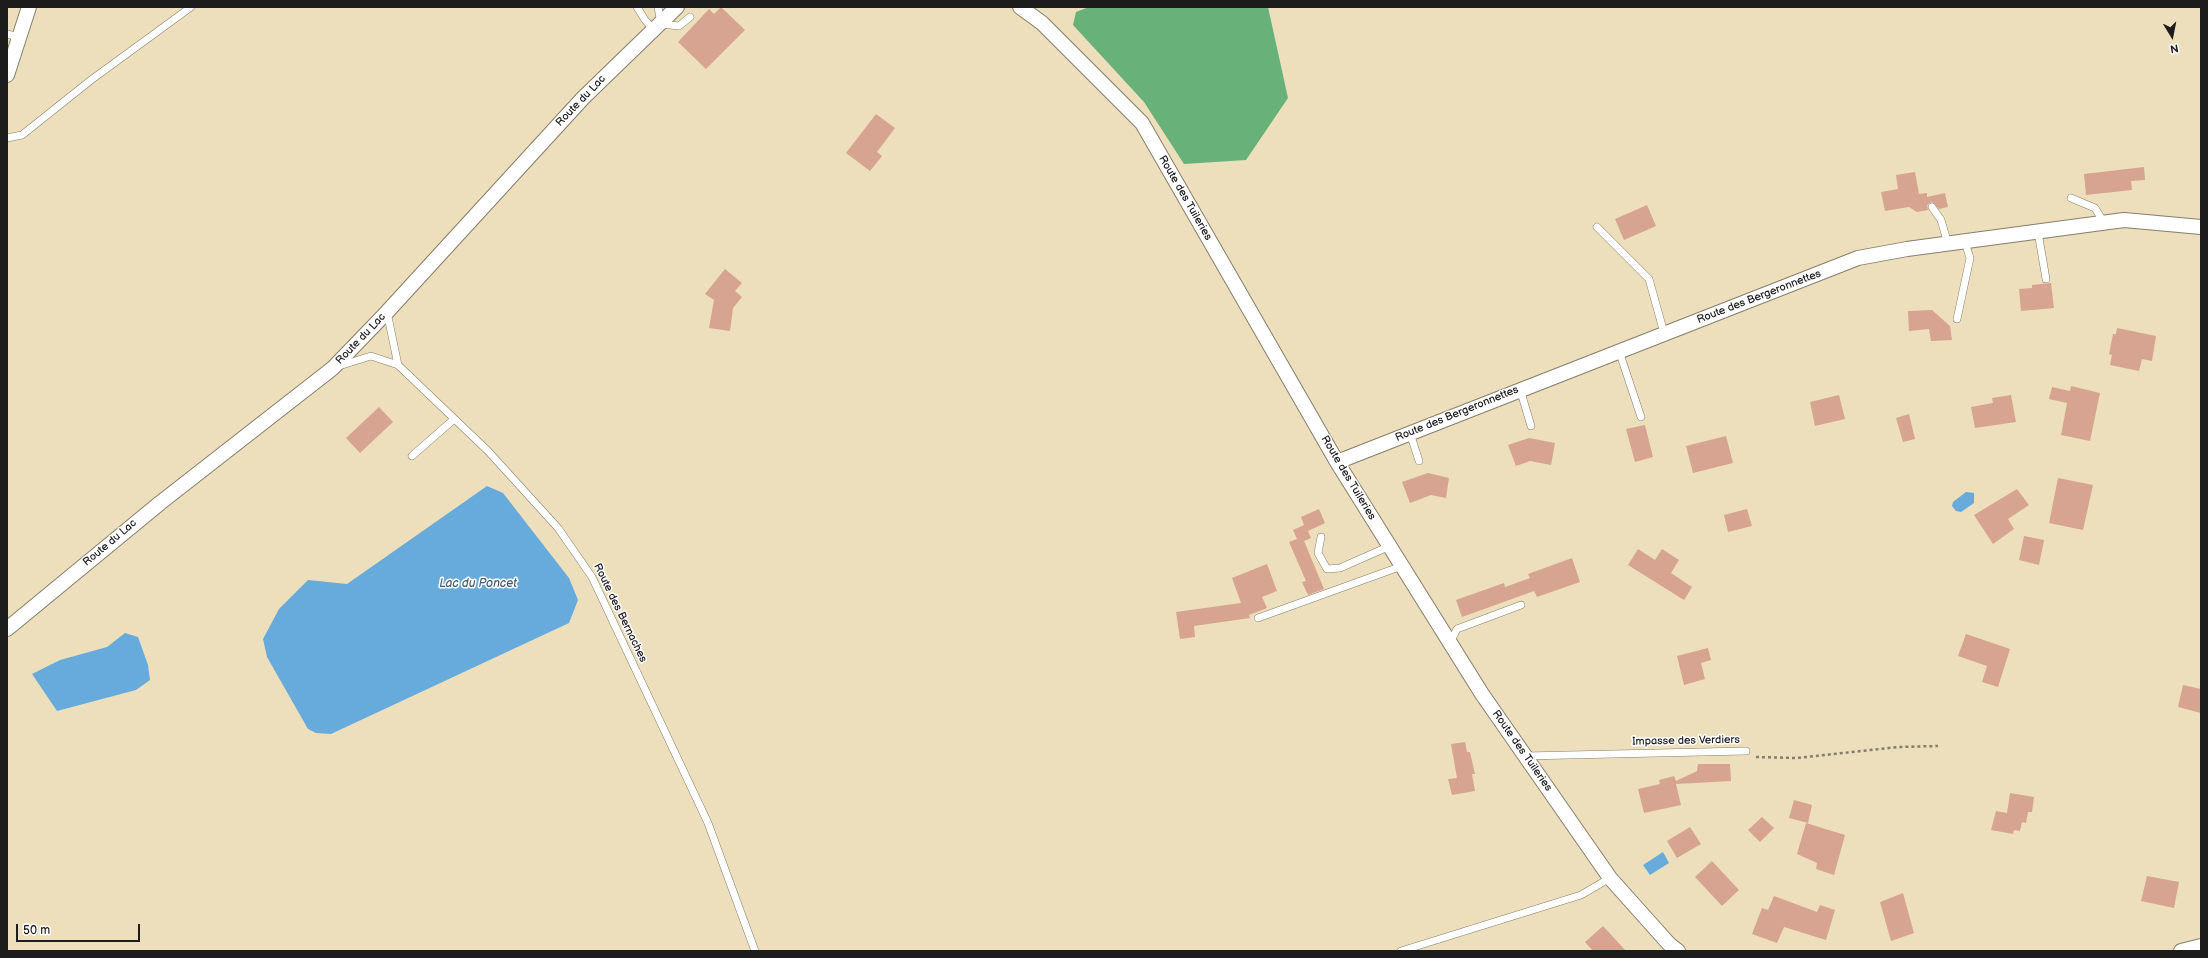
<!DOCTYPE html>
<html>
<head>
<meta charset="utf-8">
<style>
  body { margin:0 }
  #map { position:relative; width:2208px; height:958px; overflow:hidden; background:#eddfbc; font-family:"Balsamiq Sans",sans-serif }
  canvas { display:block }
  .frame { position:absolute; inset:0; border:8px solid #1c1c1c; pointer-events:none }
  .north { position:absolute; left:2152px; top:16px; width:40px; height:40px; -webkit-text-stroke:3px #fff; paint-order:stroke; rotate:170deg; font-size:11px; font-weight:700; line-height:16px; text-align:center; color:#1c1c1c }
  .north::after { content:''; display:block; margin:auto; width:14px; height:18px; background:#1c1c1c; clip-path:polygon(50% 0,100% 100%,50% 72%,0 100%) }
  .scale { position:absolute; left:16px; top:924px; width:124px; height:18px; box-sizing:border-box; border:2px solid #1c1c1c; border-top:0; padding-left:5px; font-size:12px; line-height:14px; white-space:nowrap; color:#1c1c1c; -webkit-text-stroke:3px #fff; paint-order:stroke }
</style>
</head>
<body>
<div id="map">
<canvas width="2208" height="958"></canvas>
<div class="frame"></div>
<div class="north">N</div>
<div class="scale">50 m</div>
</div>
<script>
const g = document.querySelector('canvas').getContext('2d');
g.lineJoin = 'round';
function paint(path, color) {
  g.fillStyle = color;
  g.fill(path, 'evenodd');
}
function toPath(rows) {
  const path = new Path2D();
  for (const r of rows) {
    path.moveTo(r[0], r[1]);
    for (let i = 2; i < r.length; i += 2) path.lineTo(r[i], r[i + 1]);
  }
  return path;
}
function strokePath(path, color, width, dash) {
  g.strokeStyle = color;
  g.lineWidth = width;
  g.lineCap = dash ? 'butt' : 'round';
  g.setLineDash(dash || []);
  g.stroke(path);
}
function drawText(font, color, halo, rows, align = 'center') {
  g.font = font + ' "Balsamiq Sans",sans-serif';
  g.lineWidth = 3;
  g.setLineDash([]);
  g.textBaseline = 'middle';
  g.strokeStyle = halo;
  g.fillStyle = color;
  for (const [text, x, y, turn = 0] of rows) {
    g.save();
    g.translate(x, y);
    g.rotate((+turn || 0) * Math.PI / 180);
    g.textAlign = isNaN(turn) ? turn : align;
    if (halo) g.strokeText(text, 0, 0);
    g.fillText(text, 0, 0);
    g.restore();
  }
}
paint(toPath([
  [1089,7,1268,7,1288,98,1246,160,1184,164,1144,102,1073,25,1076,12]
]), '#68b178');
paint(toPath([
  [487,486,503,493,569,578,578,600,569,623,331,734,316,733,308,729,267,657,263,639,279,609,308,580,347,584],
  [1966,492,1974,493,1974,503,1961,512,1956,511,1952,506,1953,502],
  [125,633,138,637,148,665,150,680,136,690,57,711,32,674,60,660,107,647],
  [1663,852,1669,863,1650,875,1643,865]
]), '#67abdc');
paint(toPath([
  [721,7,745,30,706,69,678,42,709,9,714,14],
  [876,114,895,128,877,152,882,156,870,171,846,153],
  [2144,167,2145,180,2131,181,2132,190,2086,195,2084,174],
  [1915,172,1919,194,1927,193,1927,197,1945,193,1948,207,1939,209,1932,202,1927,205,1928,210,1917,212,1909,207,1885,211,1881,192,1898,189,1896,175],
  [1647,205,1656,226,1624,240,1615,219],
  [725,269,742,283,735,291,742,297,733,308,730,331,709,328,714,300,705,294],
  [2051,283,2054,308,2021,311,2019,289,2032,288,2032,285],
  [1932,310,1950,326,1952,340,1931,341,1929,329,1909,331,1908,311],
  [2117,328,2156,336,2152,361,2142,359,2139,371,2110,365,2112,355,2109,354,2113,334,2116,334],
  [2071,386,2100,393,2090,441,2061,435,2067,403,2049,399,2052,387,2070,391],
  [1839,395,1845,419,1815,426,1810,402],
  [2011,395,2016,422,1975,428,1971,407,1993,403,1992,398],
  [379,407,393,422,360,453,346,438],
  [1909,414,1915,439,1903,442,1896,418],
  [1645,425,1653,457,1635,462,1626,429],
  [1726,436,1733,463,1693,473,1686,446],
  [1529,438,1555,443,1551,465,1530,461,1516,466,1508,445],
  [1428,473,1449,478,1446,498,1431,495,1410,503,1402,482],
  [2058,478,2093,485,2083,530,2049,523],
  [2017,489,2029,505,2008,519,2014,529,1993,544,1974,515],
  [1319,509,1325,523,1308,531,1311,538,1304,541,1324,589,1308,595,1302,582,1306,581,1289,542,1297,539,1293,530,1304,525,1301,517],
  [1747,509,1752,526,1728,532,1724,515],
  [2024,536,2044,540,2039,565,2019,560],
  [1638,549,1655,560,1662,549,1679,560,1671,573,1692,587,1684,600,1628,565],
  [1572,558,1580,582,1537,597,1534,591,1462,617,1456,600,1504,583,1505,587,1530,578,1528,574],
  [1267,564,1277,591,1262,597,1267,608,1249,615,1250,618,1194,626,1195,637,1180,639,1176,612,1241,603,1232,578],
  [1966,634,2010,649,1998,687,1982,682,1987,666,1958,656],
  [1708,648,1711,660,1701,663,1705,679,1684,685,1677,656],
  [2183,685,2201,689,2201,713,2178,707],
  [1465,742,1467,752,1470,752,1475,774,1472,774,1475,791,1452,795,1448,779,1457,778,1451,744],
  [1698,764,1730,764,1731,781,1676,784,1681,805,1644,813,1638,789,1660,784,1659,780,1674,776,1676,781,1697,771],
  [2010,793,2034,797,2032,812,2028,812,2026,823,2022,822,2020,831,2014,830,2013,834,1991,830,1996,811,2007,813],
  [1794,800,1812,805,1808,823,1789,818],
  [1762,817,1774,828,1760,842,1748,830],
  [1806,823,1845,835,1834,875,1816,869,1817,863,1797,854],
  [1690,827,1701,844,1677,858,1667,841],
  [1712,861,1739,890,1722,906,1695,877],
  [2147,876,2179,882,2174,908,2141,901],
  [1903,893,1914,933,1891,941,1880,902],
  [1774,896,1817,912,1820,905,1835,910,1826,940,1784,927,1777,943,1752,934,1762,908,1768,910],
  [1603,926,1626,951,1593,951,1585,942]
]), '#d6a491');
const service = toPath([
  [637,7,645,20,654,30],
  [658,7,661,24,679,26,690,17],
  [7,34,19,37],
  [7,138,22,135,91,80,191,7],
  [2071,198,2095,208,2104,223],
  [1932,207,1941,220,1948,244],
  [1597,227,1649,279,1664,333],
  [2038,232,2046,279],
  [387,312,398,365,488,451,558,528,592,577,708,823,755,951],
  [1957,319,1970,258,1965,242],
  [1619,351,1641,417],
  [339,366,371,356,398,365],
  [1520,389,1531,426],
  [1410,433,1419,461],
  [412,456,453,420],
  [1321,537,1318,553,1327,569,1340,568,1390,546],
  [1258,618,1402,566],
  [1450,643,1457,629,1521,605],
  [1525,756,1746,751],
  [1401,951,1581,895,1610,878]
]);
const minor = toPath([
  [1020,7,1042,23,1142,123,1337,462,1482,694,1610,878,1669,944,1678,951],
  [7,75,29,7],
  [1337,462,1858,258,1907,249,2124,220,2201,227],
  [7,629,160,503,333,368,387,312,583,98,677,7],
  [2181,951,2201,946]
]);
strokePath(service, '#847e6c', 8);
strokePath(minor, '#847e6c', 16);
strokePath(toPath([
  [1756,757,1797,758,1898,747,1938,746]
]), '#847e6c', 2.5, [3, 3]);
strokePath(service, '#fff', 7);
strokePath(minor, '#fff', 14);
drawText('11px', '#1c1c1c', '#fff', [
  ["Route du Lac",581,101,-46],
  ["Route des Tuileries",1185,198,60],
  ["Route des Bergeronnettes",1759,297,-21],
  ["Route du Lac",361,339,-46],
  ["Route des Bergeronnettes",1457,414,-22],
  ["Route des Tuileries",1348,478,59],
  ["Route du Lac",110,543,-40],
  ["Route des Bernaches",620,613,64],
  ["Impasse des Verdiers",1686,741,-1],
  ["Route des Tuileries",1522,751,55]
]);
drawText('italic 12px', '#3e5c72', '#fff', [
  ["Lac du Poncet",478,584]
]);
</script>
</body>
</html>
